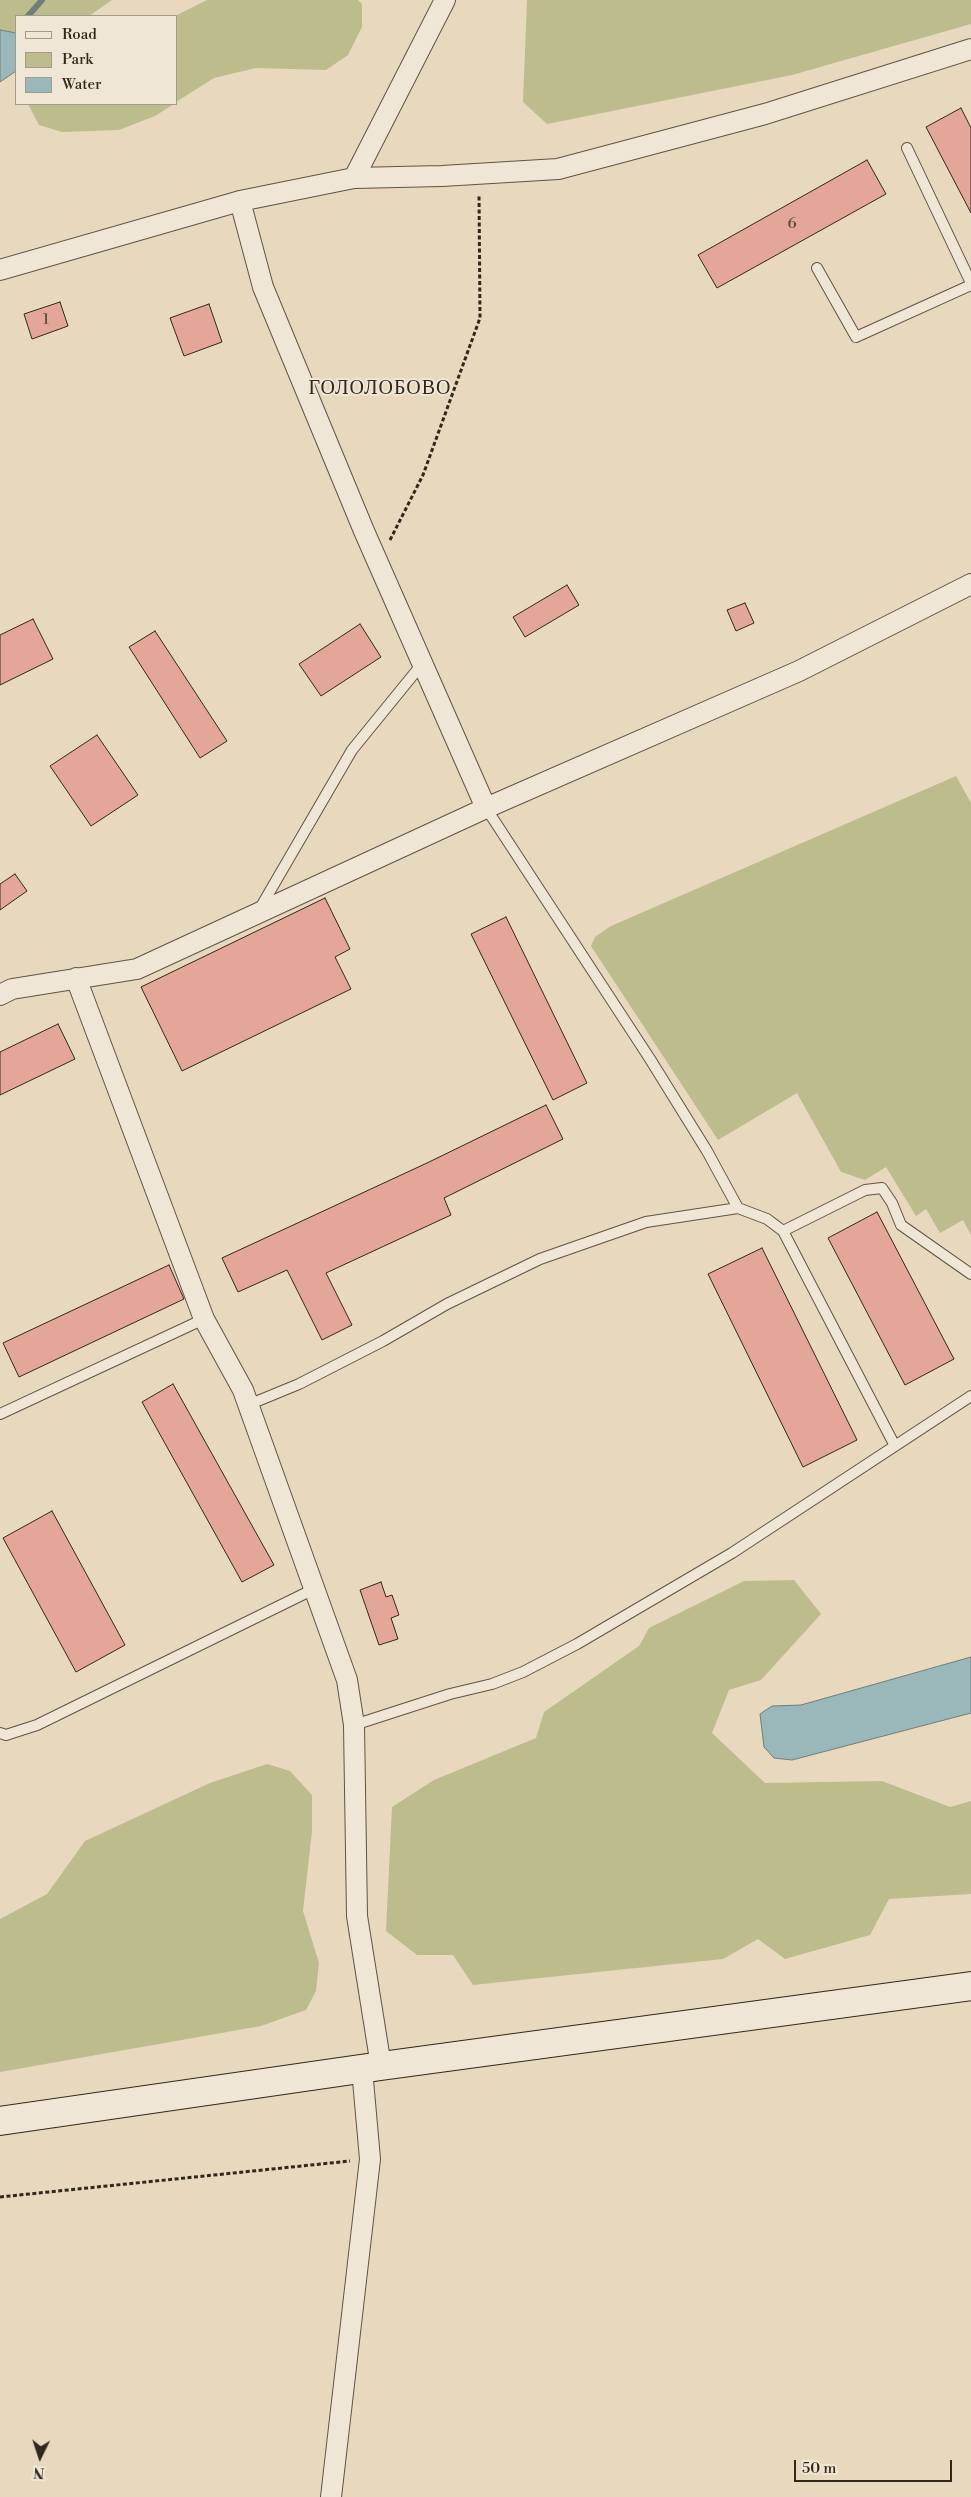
<!DOCTYPE html>
<html>
<head>
<meta charset="utf-8">
<style>
  body { margin:0 }
  #map { position:relative; width:971px; height:2497px; overflow:hidden; background:#e8d8be; font-family:"Libre Bodoni",serif }
  canvas { display:block }
  .legend { position:absolute; left:15px; top:15px; width:162px; height:90px; box-sizing:border-box; background:#f0e6d5; border:1px solid #a49a8b; margin:0; padding:6px 9px; list-style:none; font-size:15px; color:#31281b }
  .legend li { display:flex; align-items:center; gap:10px; height:25px }
  .legend b { width:25px; border:1px solid #a49a8b }
  .north { position:absolute; left:15px; top:2432px; width:50px; height:50px; -webkit-text-stroke:4px #f0e6d5; paint-order:stroke; rotate:184deg; font-size:14px; font-weight:700; line-height:20px; text-align:center; color:#31281b }
  .north::after { content:''; display:block; margin:auto; width:18px; height:22px; background:#31281b; clip-path:polygon(50% 0,100% 100%,50% 72%,0 100%) }
  .scale { position:absolute; left:794px; top:2460px; width:158px; height:22px; box-sizing:border-box; border:2px solid #31281b; border-top:0; padding-left:6px; font-size:15px; line-height:18px; white-space:nowrap; color:#31281b; -webkit-text-stroke:4px #f0e6d5; paint-order:stroke }
</style>
</head>
<body>
<div id="map">
<canvas width="971" height="2497"></canvas>
<ul class="legend">
<li><b style="height:6px;background:#f0e6d5"></b>Road</li>
<li><b style="height:14px;background:#bdbc8d"></b>Park</li>
<li><b style="height:14px;background:#9ab8ba"></b>Water</li>
</ul>
<div class="north">N</div>
<div class="scale">50 m</div>
</div>
<script>
const g = document.querySelector('canvas').getContext('2d');
g.lineJoin = 'round';
function paint(path, color) {
  g.fillStyle = color;
  g.fill(path, 'evenodd');
}
function toPath(rows) {
  const path = new Path2D();
  for (const r of rows) {
    path.moveTo(r[0], r[1]);
    for (let i = 2; i < r.length; i += 2) path.lineTo(r[i], r[i + 1]);
  }
  return path;
}
function strokePath(path, color, width, dash) {
  g.strokeStyle = color;
  g.lineWidth = width;
  g.lineCap = dash ? 'butt' : 'round';
  g.setLineDash(dash || []);
  g.stroke(path);
}
function drawText(font, color, halo, rows, align = 'center') {
  g.font = font + ' "Libre Bodoni",serif';
  g.lineWidth = 4;
  g.setLineDash([]);
  g.textBaseline = 'middle';
  g.strokeStyle = halo;
  g.fillStyle = color;
  for (const [text, x, y, turn = 0] of rows) {
    g.save();
    g.translate(x, y);
    g.rotate((+turn || 0) * Math.PI / 180);
    g.textAlign = isNaN(turn) ? turn : align;
    if (halo) g.strokeText(text, 0, 0);
    g.fillText(text, 0, 0);
    g.restore();
  }
}
paint(toPath([
  [0,0,112,0,89,16,16,16,16,33,0,30],
  [207,0,358,0,362,4,362,27,348,55,326,70,256,68,214,78,176,102,175,16],
  [527,0,971,0,971,24,792,75,547,124,523,102],
  [28,104,174,104,155,116,119,130,62,132,39,125],
  [956,776,971,803,971,1235,963,1220,940,1233,926,1209,916,1216,886,1167,865,1180,841,1172,797,1093,718,1140,591,946,595,937,611,926],
  [794,1580,821,1614,761,1680,729,1690,712,1733,765,1783,882,1781,950,1807,971,1801,971,1894,889,1899,870,1935,785,1959,758,1939,723,1959,473,1985,453,1955,417,1955,386,1931,392,1807,434,1780,536,1738,544,1712,639,1646,649,1628,744,1581],
  [267,1764,290,1771,312,1795,312,1831,303,1911,319,1963,316,1991,306,2010,261,2026,0,2072,0,1919,47,1894,85,1841,210,1783]
]), '#bdbc8d');
const water = toPath([
  [0,30,16,33,16,71,0,82,0,30],
  [971,1657,971,1713,792,1760,774,1758,764,1747,760,1714,772,1706,801,1705,971,1657]
]);
paint(water, '#9ab8ba');
strokePath(water, '#707e7a', 1);
strokePath(toPath([
  [28,16,42,0]
]), '#707e7a', 6);
const building = toPath([
  [961,108,971,128,971,213,926,127,961,108],
  [867,160,886,194,717,288,698,255,867,160],
  [60,302,68,326,32,339,24,314,60,302],
  [209,304,222,342,184,356,170,318,209,304],
  [567,585,579,605,525,637,513,617,567,585],
  [745,603,754,623,736,631,727,610,745,603],
  [33,619,53,659,0,685,0,635,33,619],
  [360,624,381,657,321,696,299,664,360,624],
  [155,631,227,741,200,758,129,647,155,631],
  [97,735,138,795,91,826,50,766,97,735],
  [15,874,27,891,0,910,0,884,15,874],
  [325,898,350,949,335,957,351,989,182,1071,141,987,325,898],
  [506,917,587,1083,553,1100,471,934,506,917],
  [58,1024,75,1059,0,1095,0,1052,58,1024],
  [546,1105,563,1139,444,1198,451,1215,326,1273,352,1325,322,1340,287,1270,238,1292,222,1258,427,1163,546,1105],
  [877,1212,954,1359,905,1385,828,1238,877,1212],
  [762,1248,857,1440,803,1467,708,1274,762,1248],
  [169,1265,184,1299,19,1377,3,1343,169,1265],
  [173,1384,274,1565,242,1582,142,1402,173,1384],
  [52,1511,125,1645,76,1672,3,1538,52,1511],
  [381,1582,386,1597,392,1595,399,1615,391,1618,398,1639,379,1645,360,1590,381,1582]
]);
paint(building, '#e3a698');
strokePath(building, '#31281b', 1);
const lane = toPath([
  [907,148,971,283],
  [817,268,856,337,971,285],
  [486,808,650,1059,707,1151,738,1208],
  [259,910,352,750,422,664],
  [783,1231,865,1190,882,1188,892,1203,901,1225,971,1274],
  [248,1405,299,1384,383,1341,447,1304,540,1259,646,1222,738,1208,767,1219,783,1231,895,1446],
  [0,1414,204,1319],
  [354,1725,450,1694,492,1684,523,1672,577,1644,732,1553,971,1396],
  [0,1733,6,1735,37,1725,314,1589]
]);
const street = toPath([
  [354,178,442,176,558,169,765,114,971,49],
  [240,201,263,287,364,531,486,808],
  [0,270,240,201,354,178,445,0],
  [76,978,204,1319,243,1390,347,1680,354,1725,357,1916,381,2066],
  [0,995,12,989,137,969,486,808,799,671,971,584],
  [331,2497,370,2159,362,2069]
]);
const secondary = toPath([
  [0,2121,381,2066,971,1986]
]);
strokePath(lane, '#5f5444', 12);
strokePath(street, '#5f5444', 22);
strokePath(secondary, '#31281b', 30);
strokePath(toPath([
  [390,540,423,475,480,318,479,194],
  [0,2197,350,2161]
]), '#31281b', 3, [4, 2.5]);
strokePath(lane, '#f0e6d5', 10);
strokePath(street, '#f0e6d5', 20);
strokePath(secondary, '#f0e6d5', 28);
drawText('15px', '#5e483a', null, [
  ["6",792,224],
  ["1",46,320]
]);
g.letterSpacing = '1px';
drawText('20px', '#31281b', '#f0e6d5', [
  ["ГОЛОЛОБОВО",380,389]
]);
g.letterSpacing = '0px';
</script>
</body>
</html>
